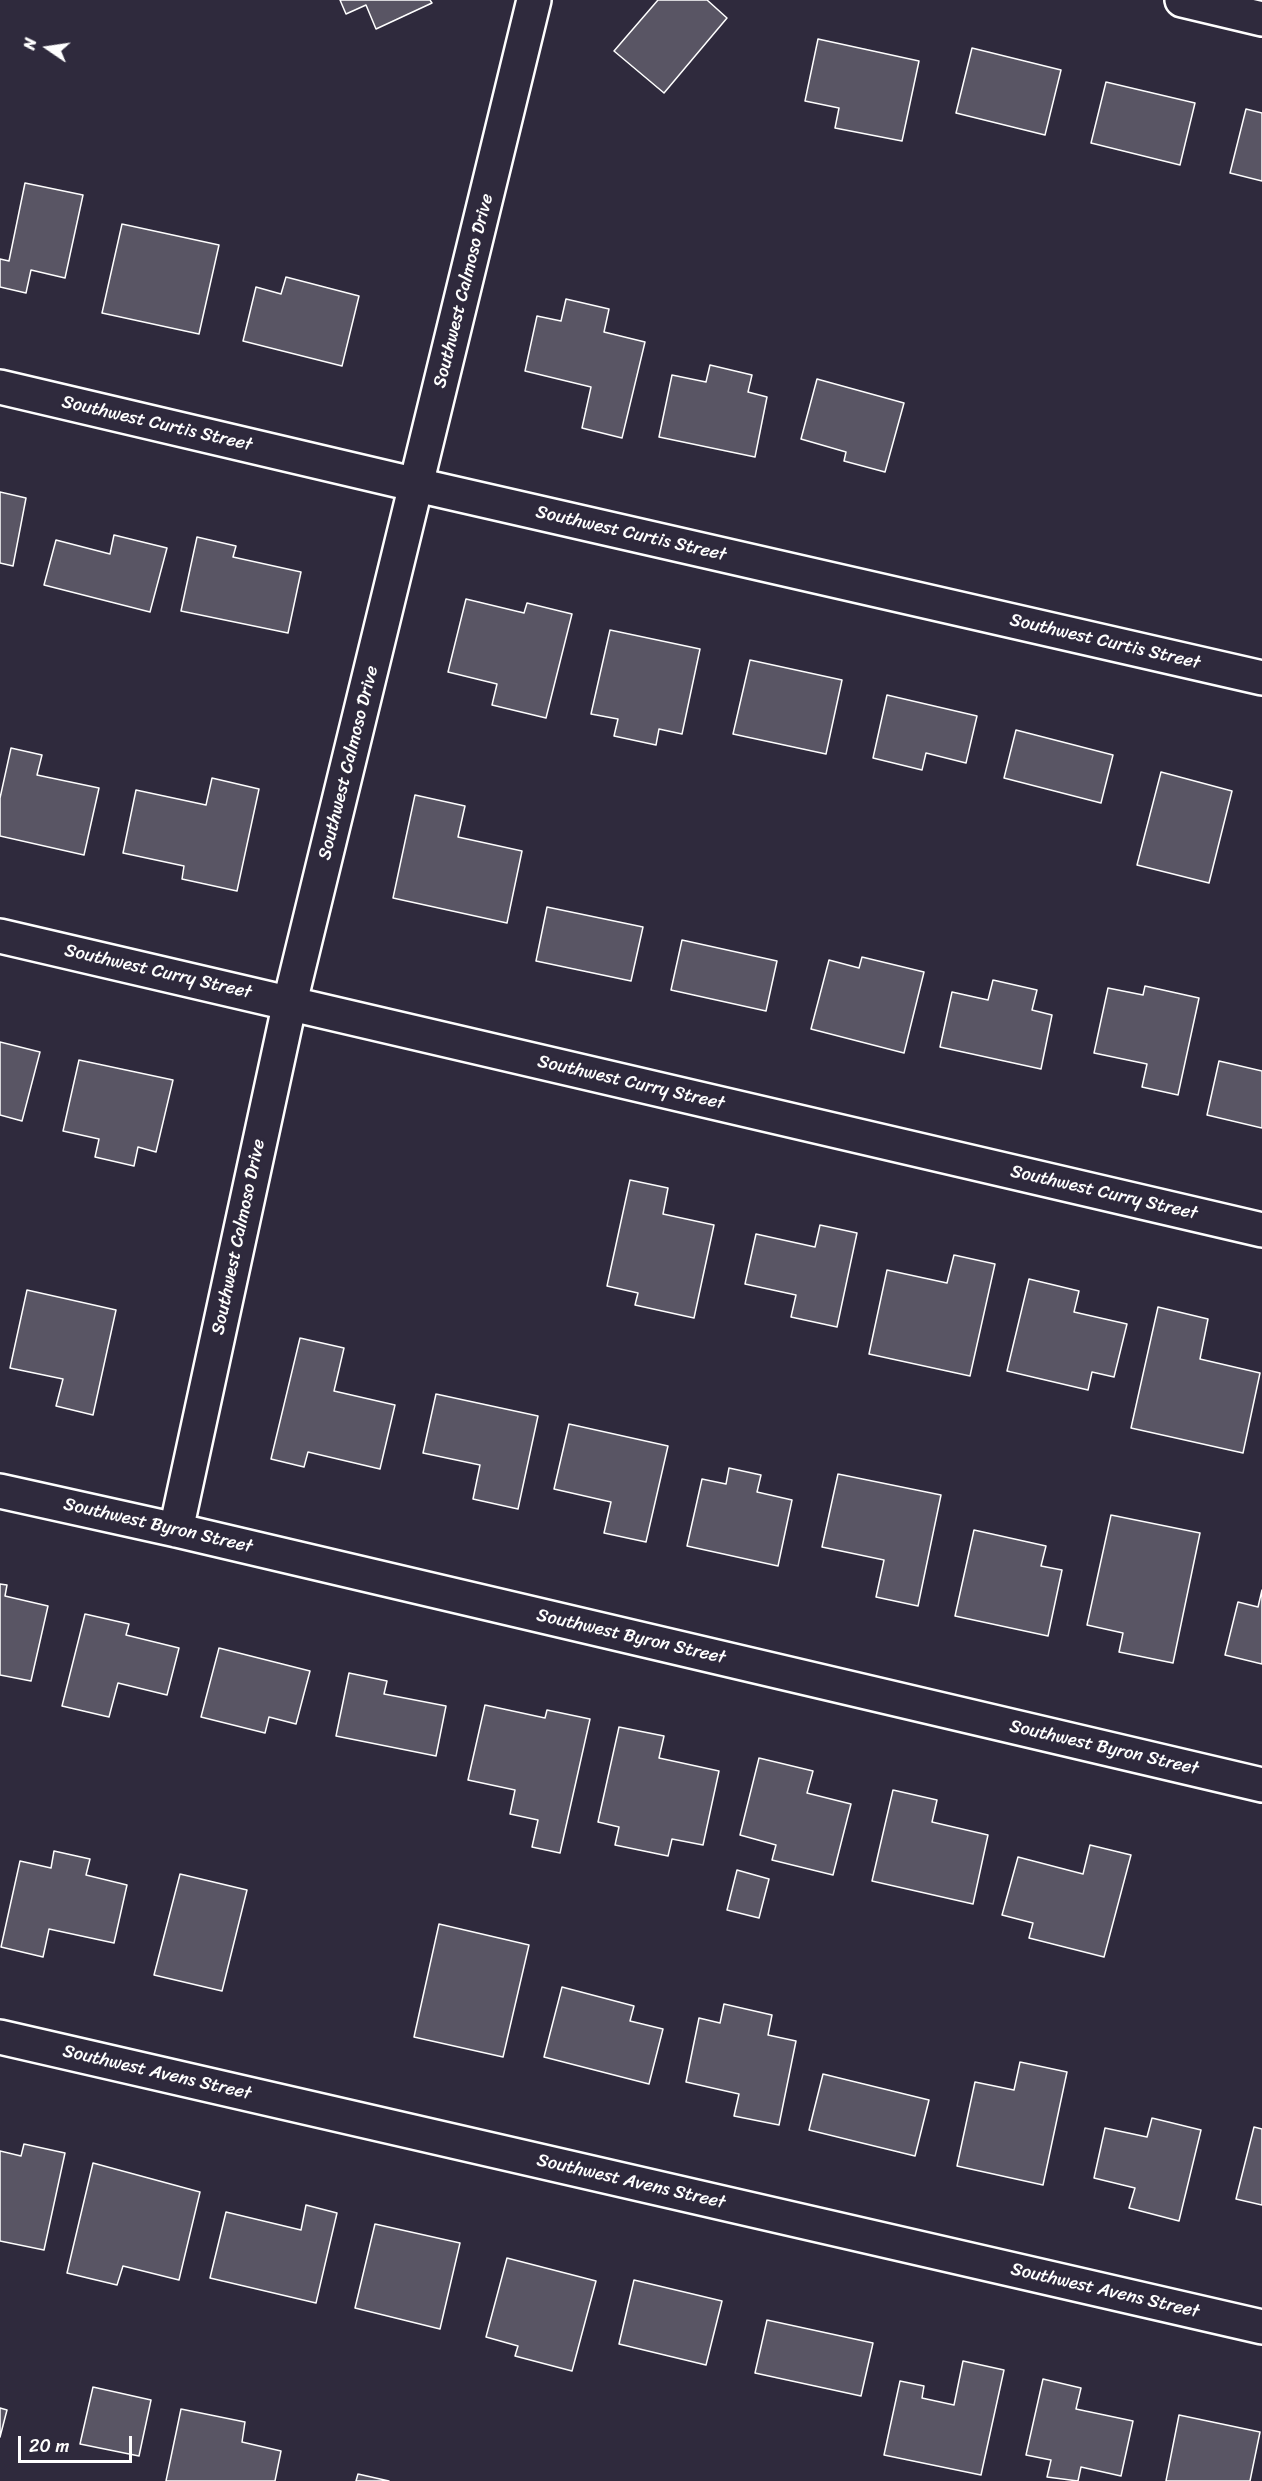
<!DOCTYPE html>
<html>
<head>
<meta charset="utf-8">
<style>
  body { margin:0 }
  #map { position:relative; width:1262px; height:2481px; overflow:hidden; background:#2f2a3d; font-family:Sriracha,sans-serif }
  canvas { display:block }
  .north { position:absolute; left:18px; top:18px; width:60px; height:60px; -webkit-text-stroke:4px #2f2a3d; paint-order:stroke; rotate:283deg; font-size:16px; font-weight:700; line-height:24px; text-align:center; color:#fff }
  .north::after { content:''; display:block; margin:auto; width:21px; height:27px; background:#fff; clip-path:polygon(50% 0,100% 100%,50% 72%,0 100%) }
  .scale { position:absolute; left:18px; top:2436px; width:114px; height:27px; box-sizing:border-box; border:3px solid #fff; border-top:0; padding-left:8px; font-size:18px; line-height:21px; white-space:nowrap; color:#fff; -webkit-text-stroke:4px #2f2a3d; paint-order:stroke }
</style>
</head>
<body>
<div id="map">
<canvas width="1262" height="2481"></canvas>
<div class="north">N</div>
<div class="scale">20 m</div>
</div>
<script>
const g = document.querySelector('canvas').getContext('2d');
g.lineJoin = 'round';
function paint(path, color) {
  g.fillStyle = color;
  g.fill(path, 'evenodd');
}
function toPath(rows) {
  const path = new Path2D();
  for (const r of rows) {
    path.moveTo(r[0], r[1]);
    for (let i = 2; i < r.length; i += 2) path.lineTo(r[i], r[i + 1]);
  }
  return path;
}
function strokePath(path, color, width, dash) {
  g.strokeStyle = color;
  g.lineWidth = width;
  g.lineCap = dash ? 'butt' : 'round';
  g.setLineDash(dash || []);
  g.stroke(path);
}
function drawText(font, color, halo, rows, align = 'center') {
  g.font = font + ' Sriracha,sans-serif';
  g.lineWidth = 5;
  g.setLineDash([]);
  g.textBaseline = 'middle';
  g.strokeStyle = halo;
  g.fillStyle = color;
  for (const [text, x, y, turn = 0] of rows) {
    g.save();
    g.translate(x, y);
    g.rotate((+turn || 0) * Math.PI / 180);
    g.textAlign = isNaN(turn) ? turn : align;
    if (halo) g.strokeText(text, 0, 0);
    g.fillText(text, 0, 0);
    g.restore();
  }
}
const building = toPath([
  [340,0,430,0,432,3,376,29,366,5,346,14,340,0],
  [658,0,707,0,727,18,664,93,614,51,658,0],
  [818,39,919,61,902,141,835,128,839,108,805,101,818,39],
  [972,48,1061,70,1045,135,956,113,972,48],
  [1106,82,1195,103,1180,165,1091,143,1106,82],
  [1246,109,1262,113,1262,181,1230,173,1246,109],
  [25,183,83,195,65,278,31,270,26,293,0,287,0,259,9,261,25,183],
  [122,224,219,245,199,334,102,313,122,224],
  [286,277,359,296,342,366,243,341,256,287,281,294,286,277],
  [566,299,609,309,604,332,645,342,622,438,582,428,591,387,525,371,537,316,561,321,566,299],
  [710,365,752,375,748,392,767,397,755,457,659,437,672,375,706,382,710,365],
  [817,379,904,403,885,472,844,461,846,452,801,439,817,379],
  [0,492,26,498,13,566,0,563,0,492],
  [114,535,167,548,150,612,44,585,56,540,110,554,114,535],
  [197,537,236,546,233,557,301,572,288,633,181,611,197,537],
  [466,599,524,613,527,603,572,614,546,718,492,705,497,684,448,672,466,599],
  [610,630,700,649,682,734,659,729,656,745,614,736,618,719,591,714,610,630],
  [750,660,842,680,826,754,733,734,750,660],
  [887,695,977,716,966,763,926,753,922,770,873,758,887,695],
  [1016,730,1113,755,1101,803,1004,778,1016,730],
  [11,748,42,755,37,775,99,788,84,855,0,836,0,798,11,748],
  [1161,772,1232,791,1209,883,1137,865,1161,772],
  [212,778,259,789,237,891,182,879,184,866,123,853,136,790,206,805,212,778],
  [415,795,465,806,458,837,522,851,507,923,393,898,415,795],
  [547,907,643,927,631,981,536,961,547,907],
  [682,940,777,961,766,1011,671,990,682,940],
  [862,957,924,972,904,1053,811,1029,829,960,859,968,862,957],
  [993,980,1037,990,1032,1010,1052,1015,1041,1069,940,1047,952,992,988,1000,993,980],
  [1145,986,1199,998,1178,1095,1142,1087,1147,1064,1094,1053,1108,988,1143,995,1145,986],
  [0,1042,40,1052,22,1121,0,1115,0,1042],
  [79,1060,173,1080,156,1152,138,1147,134,1166,95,1157,99,1139,63,1131,79,1060],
  [1219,1061,1262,1071,1262,1128,1207,1115,1219,1061],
  [630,1180,668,1188,663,1214,714,1225,694,1318,635,1305,638,1293,607,1286,630,1180],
  [820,1225,857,1233,837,1327,791,1317,796,1295,745,1284,756,1234,815,1247,820,1225],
  [954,1255,995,1264,970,1376,869,1354,887,1270,947,1283,954,1255],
  [1029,1279,1079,1291,1074,1312,1127,1324,1114,1377,1092,1372,1088,1390,1007,1371,1029,1279],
  [27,1290,116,1310,93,1415,56,1406,63,1379,10,1368,27,1290],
  [1158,1307,1208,1319,1200,1359,1260,1373,1243,1453,1131,1428,1158,1307],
  [300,1338,344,1348,334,1391,395,1405,380,1469,308,1452,304,1467,271,1459,300,1338],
  [436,1394,538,1416,518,1509,473,1499,480,1465,423,1453,436,1394],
  [569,1424,668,1446,646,1542,604,1533,611,1502,554,1489,569,1424],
  [729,1468,761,1475,757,1492,792,1500,778,1566,687,1546,702,1479,726,1484,729,1468],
  [838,1474,941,1495,918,1606,876,1597,884,1560,822,1547,838,1474],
  [1111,1515,1200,1533,1173,1663,1119,1652,1123,1633,1087,1625,1111,1515],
  [974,1530,1046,1546,1041,1566,1062,1570,1048,1636,955,1616,974,1530],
  [0,1584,7,1585,5,1596,48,1606,31,1681,0,1675,0,1584],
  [1262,1590,1262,1664,1225,1655,1238,1602,1258,1607,1262,1590],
  [85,1614,129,1624,126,1635,179,1648,167,1695,118,1683,109,1717,62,1706,85,1614],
  [219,1648,310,1671,296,1724,269,1717,265,1733,201,1717,219,1648],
  [349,1673,387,1681,384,1694,446,1706,436,1756,336,1736,349,1673],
  [485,1705,545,1718,547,1710,590,1719,560,1853,532,1847,538,1820,510,1814,515,1790,468,1780,485,1705],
  [619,1727,664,1736,659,1758,719,1771,703,1845,672,1839,668,1856,615,1845,619,1827,598,1822,619,1727],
  [759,1758,813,1771,807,1793,851,1804,833,1875,772,1860,776,1845,740,1835,759,1758],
  [893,1790,937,1800,932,1822,988,1835,973,1904,872,1881,893,1790],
  [1090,1845,1131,1855,1104,1957,1029,1938,1033,1923,1002,1915,1018,1857,1083,1874,1090,1845],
  [54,1851,90,1859,86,1875,127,1885,114,1943,49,1929,43,1957,1,1947,20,1861,51,1868,54,1851],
  [737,1870,769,1879,759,1918,727,1910,737,1870],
  [180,1874,247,1890,222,1991,154,1975,180,1874],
  [439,1924,529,1945,503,2057,414,2037,439,1924],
  [562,1987,634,2006,630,2021,663,2029,649,2084,544,2057,562,1987],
  [724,2004,772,2015,768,2035,796,2041,779,2125,734,2116,739,2094,686,2082,699,2018,720,2023,724,2004],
  [1020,2062,1067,2072,1043,2185,957,2166,975,2082,1014,2090,1020,2062],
  [823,2074,929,2100,915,2156,809,2130,823,2074],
  [1152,2118,1201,2130,1179,2221,1129,2208,1135,2188,1094,2178,1105,2128,1147,2137,1152,2118],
  [1254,2127,1262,2129,1262,2205,1236,2199,1254,2127],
  [24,2144,65,2153,44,2250,0,2241,0,2151,21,2156,24,2144],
  [93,2163,200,2192,179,2280,123,2266,117,2285,67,2273,93,2163],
  [306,2205,337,2213,316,2303,210,2278,226,2212,301,2230,306,2205],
  [375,2224,460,2243,440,2329,355,2308,375,2224],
  [507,2258,596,2281,572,2371,515,2356,518,2346,486,2337,507,2258],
  [634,2280,722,2301,706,2365,619,2344,634,2280],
  [767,2320,873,2343,861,2396,755,2373,767,2320],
  [963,2361,1004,2370,981,2475,884,2455,900,2381,924,2386,922,2398,954,2405,963,2361],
  [1043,2379,1081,2388,1076,2409,1133,2421,1121,2476,1081,2467,1078,2481,1047,2477,1051,2460,1026,2455,1043,2379],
  [93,2387,151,2400,139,2456,80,2444,93,2387],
  [0,2408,7,2410,0,2437,0,2408],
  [181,2409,245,2422,242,2442,281,2451,275,2481,166,2481,181,2409],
  [1179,2415,1260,2432,1250,2481,1166,2481,1179,2415],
  [358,2474,389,2481,356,2481,358,2474]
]);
paint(building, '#595564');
strokePath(building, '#fff', 1.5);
const minor = toPath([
  [1182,0,1262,19],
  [0,387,417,485,1262,678],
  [0,936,1262,1230],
  [0,1491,176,1530,1262,1785],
  [176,1530,290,1002,534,0],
  [0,2037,1262,2327]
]);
strokePath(minor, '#fff', 38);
strokePath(minor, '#2f2a3d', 33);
drawText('18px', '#fff', '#2f2a3d', [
  ["Southwest Calmoso Drive",464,291,-76],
  ["Southwest Curtis Street",157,424,13],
  ["Southwest Curtis Street",631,534,13],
  ["Southwest Curtis Street",1105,642,13],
  ["Southwest Calmoso Drive",349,763,-76],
  ["Southwest Curry Street",158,972,13],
  ["Southwest Curry Street",631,1083,13],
  ["Southwest Curry Street",1104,1193,13],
  ["Southwest Calmoso Drive",239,1237,-78],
  ["Southwest Byron Street",158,1526,13],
  ["Southwest Byron Street",631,1637,13],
  ["Southwest Byron Street",1104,1748,13],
  ["Southwest Avens Street",157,2073,13],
  ["Southwest Avens Street",631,2182,13],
  ["Southwest Avens Street",1105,2291,13]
]);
</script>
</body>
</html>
